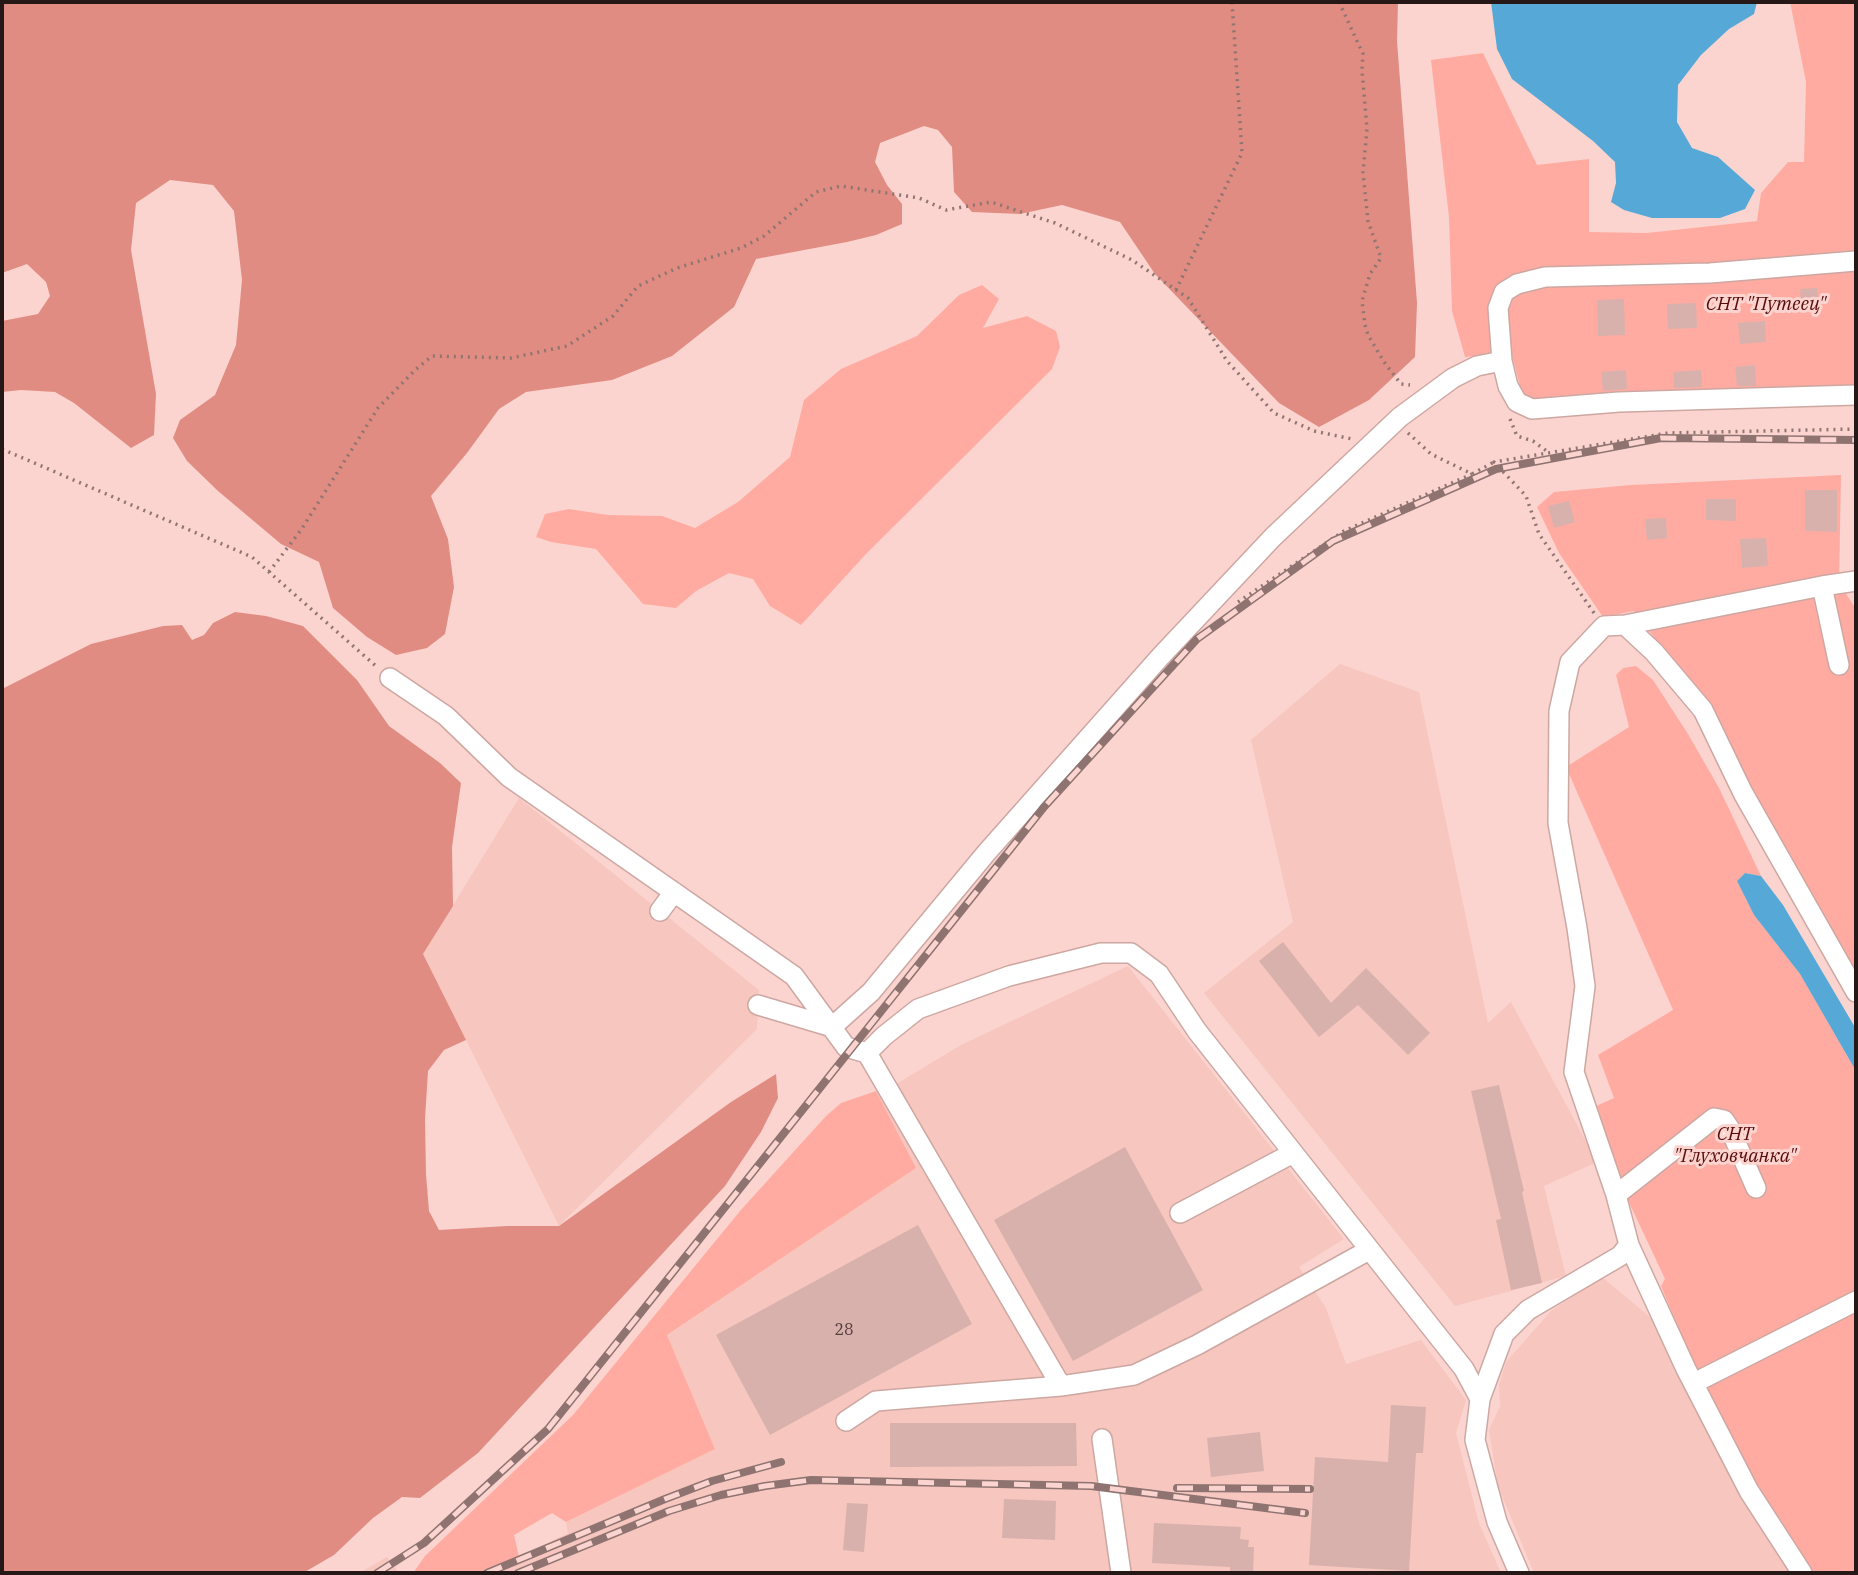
<!DOCTYPE html>
<html>
<head>
<meta charset="utf-8">
<style>
  body { margin:0 }
  #map { position:relative; width:1858px; height:1575px; overflow:hidden; background:#fcd4cf; font-family:"IBM Plex Serif",serif }
  canvas { display:block }
  .frame { position:absolute; inset:0; border:4px solid #261816; pointer-events:none }
</style>
</head>
<body>
<div id="map">
<canvas width="1858" height="1575"></canvas>
<div class="frame"></div>
</div>
<script>
const g = document.querySelector('canvas').getContext('2d');
g.lineJoin = 'round';
function paint(path, color) {
  g.fillStyle = color;
  g.fill(path, 'evenodd');
}
function toPath(rows) {
  const path = new Path2D();
  for (const r of rows) {
    path.moveTo(r[0], r[1]);
    for (let i = 2; i < r.length; i += 2) path.lineTo(r[i], r[i + 1]);
  }
  return path;
}
function strokePath(path, color, width, dash) {
  g.strokeStyle = color;
  g.lineWidth = width;
  g.lineCap = dash ? 'butt' : 'round';
  g.setLineDash(dash || []);
  g.stroke(path);
}
function drawText(font, color, halo, rows, align = 'center') {
  g.font = font + ' "IBM Plex Serif",serif';
  g.lineWidth = 6;
  g.setLineDash([]);
  g.textBaseline = 'middle';
  g.strokeStyle = halo;
  g.fillStyle = color;
  for (const [text, x, y, turn = 0] of rows) {
    g.save();
    g.translate(x, y);
    g.rotate((+turn || 0) * Math.PI / 180);
    g.textAlign = isNaN(turn) ? turn : align;
    if (halo) g.strokeText(text, 0, 0);
    g.fillText(text, 0, 0);
    g.restore();
  }
}
paint(toPath([
  [1340,664,1419,692,1488,1023,1511,1002,1597,1162,1544,1186,1566,1276,1455,1306,1204,993,1293,922,1251,740],
  [519,798,759,990,757,1029,559,1226,423,954],
  [1128,966,1344,1239,1299,1267,1326,1308,1346,1364,1421,1340,1466,1400,1456,1433,1479,1523,1501,1573,478,1573,525,1554,568,1533,566,1522,715,1449,667,1335,916,1168,876,1091,898,1083,961,1045],
  [1602,1277,1656,1322,1795,1573,1534,1573,1498,1486,1489,1430,1500,1406,1499,1385,1506,1362,1551,1311],
  [387,1557,399,1573,359,1573]
]), '#f6c6bf');
paint(toPath([
  [1790,2,1856,2,1856,387,1537,403,1522,393,1511,352,1465,357,1452,311,1449,217,1431,60,1483,53,1537,165,1589,159,1589,232,1647,233,1757,221,1761,193,1788,162,1804,162,1806,82],
  [982,285,999,299,983,328,1027,316,1056,331,1060,347,1052,369,866,554,801,625,770,606,753,579,729,573,696,591,676,608,643,604,596,549,551,542,536,537,545,514,569,509,608,515,662,516,695,528,738,502,790,457,804,400,841,369,917,336,959,295],
  [1841,475,1839,583,1856,609,1856,974,1787,855,1714,717,1634,611,1603,617,1559,553,1537,507,1554,492,1631,485],
  [1636,666,1653,680,1688,734,1719,788,1761,876,1745,873,1737,881,1754,915,1800,974,1856,1071,1856,1573,1814,1573,1751,1477,1694,1365,1661,1286,1665,1279,1627,1198,1592,1108,1614,1098,1598,1055,1673,1010,1566,767,1629,727,1616,675,1623,668],
  [876,1091,916,1168,667,1335,715,1449,566,1522,552,1513,514,1535,519,1557,478,1573,413,1573,425,1556,573,1415,740,1211,826,1116,841,1103]
]), '#ffaba1');
paint(toPath([
  [2,2,1398,2,1397,41,1417,303,1415,357,1369,400,1319,427,1279,403,1155,274,1120,222,1062,205,1020,214,972,212,954,192,952,147,938,130,924,126,880,143,875,162,887,185,902,204,902,224,876,235,847,242,756,259,734,307,672,356,612,380,526,392,499,409,467,453,431,496,448,539,454,587,445,634,427,648,396,655,367,637,333,608,319,562,281,544,218,491,187,461,173,438,180,420,215,395,236,345,242,280,234,211,213,185,170,180,136,203,131,250,156,394,154,435,131,448,74,403,55,392,21,390,2,392,2,321,38,314,50,296,46,282,27,264,2,273],
  [235,612,266,616,303,626,357,680,389,726,440,763,461,783,452,847,453,906,423,954,466,1040,444,1050,428,1071,425,1119,426,1174,429,1211,439,1230,507,1226,559,1226,731,1102,776,1074,778,1098,761,1132,725,1186,478,1453,420,1498,402,1497,373,1518,334,1555,303,1573,2,1573,2,689,91,644,163,626,182,625,192,640,204,635,213,623]
]), '#e18c82');
paint(toPath([
  [1491,2,1757,2,1754,14,1729,29,1701,55,1678,85,1677,122,1692,148,1718,157,1755,190,1745,209,1720,218,1652,218,1624,210,1611,202,1616,183,1615,162,1593,141,1512,79,1497,49],
  [1745,873,1761,876,1783,905,1856,1029,1856,1071,1800,974,1754,915,1737,881]
]), '#56a9d7');
paint(toPath([
  [1817,288,1819,311,1802,313,1800,289],
  [1624,299,1625,335,1598,336,1597,300],
  [1696,303,1697,328,1668,329,1667,304],
  [1765,321,1766,342,1740,344,1738,323],
  [1755,365,1756,386,1737,386,1735,367],
  [1626,370,1627,389,1603,391,1601,372],
  [1701,370,1702,387,1674,388,1673,372],
  [1805,490,1837,490,1837,532,1805,531],
  [1706,499,1736,499,1736,521,1706,520],
  [1569,501,1575,522,1554,528,1548,506],
  [1666,518,1667,538,1647,540,1645,519],
  [1766,538,1768,566,1742,568,1740,539],
  [1283,942,1331,1003,1366,968,1430,1033,1408,1055,1358,1005,1319,1037,1259,961],
  [1499,1085,1524,1191,1522,1192,1542,1283,1511,1290,1496,1220,1501,1219,1471,1091],
  [1125,1147,1203,1290,1073,1361,994,1220],
  [918,1225,972,1324,770,1435,716,1335],
  [1391,1405,1426,1407,1423,1453,1416,1453,1409,1571,1309,1565,1315,1457,1388,1462],
  [890,1423,1076,1423,1077,1466,890,1467],
  [1260,1432,1264,1471,1211,1477,1207,1438],
  [1004,1499,1056,1501,1055,1540,1002,1538],
  [847,1503,868,1504,864,1552,843,1550],
  [1154,1523,1241,1527,1240,1539,1249,1540,1248,1547,1254,1547,1253,1573,1230,1573,1230,1567,1152,1563]
]), '#d8b1ac');
const minor = toPath([
  [1856,261,1710,273,1545,277,1517,284,1504,292,1498,308,1502,361,1508,386,1517,402,1532,409,1619,402,1856,395],
  [1822,586,1856,581],
  [1625,625,1822,586,1839,665],
  [390,678,446,716,509,777,794,976,846,1047,867,1053,884,1036,918,1009,1009,976,1101,953,1131,953,1159,974,1197,1031,1464,1369,1480,1399,1475,1440,1497,1522,1519,1573],
  [660,911,674,892],
  [758,1005,832,1027,871,992,987,852,1161,656,1273,537,1400,417,1453,378,1477,366,1502,361],
  [867,1053,1061,1386],
  [1616,1195,1714,1118,1724,1120,1730,1129,1756,1188],
  [1180,1213,1293,1153],
  [1629,1245,1686,1369,1749,1491,1802,1573],
  [1694,1383,1856,1301],
  [1480,1399,1504,1334,1528,1310,1620,1256,1629,1245,1616,1195,1574,1072,1585,986,1577,928,1558,823,1559,711,1570,662,1604,626,1625,625,1654,652,1703,710,1743,793,1856,992],
  [846,1421,876,1401,1061,1386,1134,1375,1197,1345,1369,1250],
  [1102,1439,1121,1573]
]);
strokePath(minor, '#cda7a2', 22);
strokePath(toPath([
  [1339,2,1363,54,1362,70,1367,129,1363,173,1368,221,1381,258,1370,274,1362,301,1365,325,1368,335,1384,362,1401,384,1410,385],
  [1176,290,1242,153,1232,2],
  [1510,419,1517,436,1533,441,1548,452],
  [1408,433,1431,454,1472,474,1494,462],
  [2,449,252,557,377,667],
  [269,572,301,530,378,408,415,370,432,356,511,358,567,346,613,316,638,286,677,268,741,248,764,236,816,192,841,186,919,198,946,210,991,202,1055,223,1132,260,1188,298,1227,361,1274,413,1314,431,1352,439],
  [1238,602,1344,531,1472,474],
  [1594,613,1539,534,1526,496,1494,462,1668,433,1856,429]
]), '#8f7571', 3.5, [2, 5]);
strokePath(minor, '#fff', 19);
const rail = toPath([
  [1177,1488,1310,1489],
  [377,1573,424,1543,548,1429,1044,807,1197,639,1333,541,1496,469,1661,438,1856,440],
  [487,1573,665,1499,712,1481,781,1462],
  [518,1573,669,1511,721,1495,765,1486,811,1480,1091,1486,1305,1513]
]);
strokePath(rail, '#8e7370', 8);
strokePath(rail, '#fcd4cf', 5, [16]);
drawText('16px', '#523e3c', null, [
  ["28",844,1330]
]);
drawText('italic 19px', '#570b0a', '#fcd4cf', [
  ["СНТ \"Путеец\"",1766,305],
  ["СНТ",1735,1135],
  ["\"Глуховчанка\"",1735,1157]
]);
</script>
</body>
</html>
